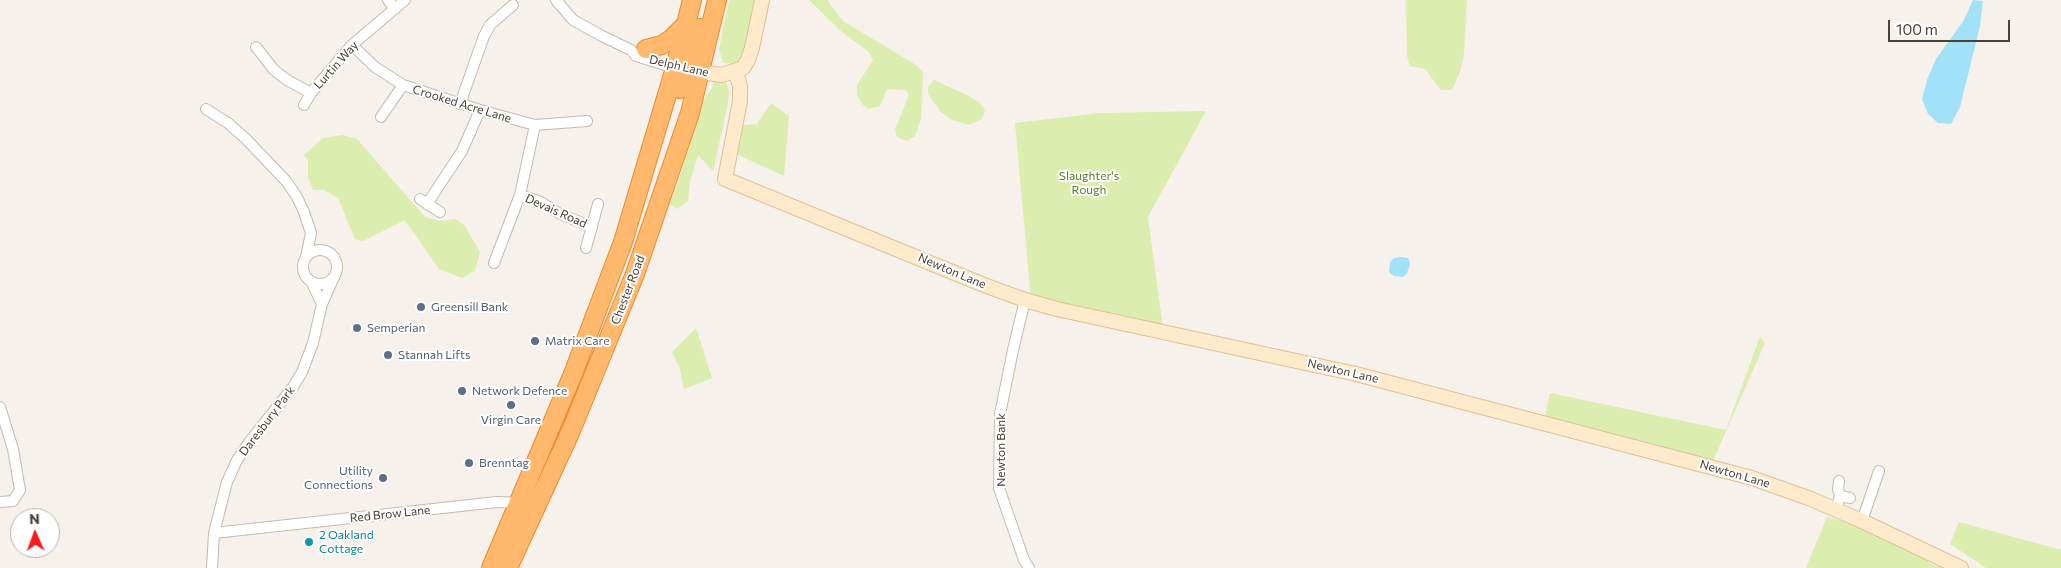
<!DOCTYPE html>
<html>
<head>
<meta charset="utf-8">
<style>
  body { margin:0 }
  #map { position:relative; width:2061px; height:568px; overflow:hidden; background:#f6f1ea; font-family:Commissioner,sans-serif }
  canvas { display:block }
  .north { position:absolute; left:10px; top:508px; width:50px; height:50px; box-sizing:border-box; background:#fff; border:1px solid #b7b3af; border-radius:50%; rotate:358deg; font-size:14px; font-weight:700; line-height:20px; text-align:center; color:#4c4037 }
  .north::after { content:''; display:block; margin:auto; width:18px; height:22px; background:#ff1819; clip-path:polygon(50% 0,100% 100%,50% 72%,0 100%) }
  .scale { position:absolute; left:1888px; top:20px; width:122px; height:22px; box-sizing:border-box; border:2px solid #4c4037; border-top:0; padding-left:6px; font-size:15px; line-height:18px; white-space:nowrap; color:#4c4037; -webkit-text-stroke:4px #fff; paint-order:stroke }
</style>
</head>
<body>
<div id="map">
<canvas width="2061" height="568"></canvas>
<div class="north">N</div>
<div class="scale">100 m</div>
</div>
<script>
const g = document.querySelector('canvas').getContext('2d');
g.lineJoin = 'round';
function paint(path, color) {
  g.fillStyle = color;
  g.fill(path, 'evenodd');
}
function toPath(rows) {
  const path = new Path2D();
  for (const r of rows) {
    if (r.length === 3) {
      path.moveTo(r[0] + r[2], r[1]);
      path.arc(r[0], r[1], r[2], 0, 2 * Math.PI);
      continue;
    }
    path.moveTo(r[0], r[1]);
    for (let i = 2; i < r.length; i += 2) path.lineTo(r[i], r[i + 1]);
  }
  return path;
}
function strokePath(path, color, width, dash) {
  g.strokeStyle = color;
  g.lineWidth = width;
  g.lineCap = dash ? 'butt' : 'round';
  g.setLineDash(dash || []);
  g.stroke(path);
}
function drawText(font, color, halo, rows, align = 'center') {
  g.font = font + ' Commissioner,sans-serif';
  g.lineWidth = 4;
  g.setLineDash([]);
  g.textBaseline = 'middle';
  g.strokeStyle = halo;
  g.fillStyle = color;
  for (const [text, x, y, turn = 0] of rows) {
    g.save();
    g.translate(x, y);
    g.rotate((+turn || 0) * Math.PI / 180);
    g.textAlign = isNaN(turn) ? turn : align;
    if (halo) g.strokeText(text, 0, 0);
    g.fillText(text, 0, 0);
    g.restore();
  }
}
paint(toPath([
  [729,0,756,0,745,48,738,64,723,63,719,49],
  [809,0,827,0,843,21,916,65,923,72,921,119,915,136,907,141,897,137,895,130,909,95,906,90,887,89,880,106,869,109,862,104,857,95,857,85,873,60,869,52,842,32],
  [1406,0,1467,0,1464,54,1460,72,1452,90,1441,90,1425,69,1410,66,1407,56],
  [714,78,726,81,729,92,728,104,713,171,698,155,690,181,688,201,677,209,670,204,679,180,702,102,712,88],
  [934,80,967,95,980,103,985,110,982,119,969,125,952,120,941,112,928,94,928,87],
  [771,103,789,116,784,176,734,153,741,125,757,124],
  [1206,111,1148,217,1163,328,1031,300,1015,123,1100,113],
  [342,135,357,139,425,217,440,221,456,219,465,226,480,252,475,271,462,278,439,269,405,220,363,241,355,239,338,198,324,190,313,190,308,177,308,160,304,155,323,138],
  [696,328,712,378,684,389,680,369,672,352],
  [1760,336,1765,343,1712,463,1545,417,1550,393,1726,430],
  [1827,517,1855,524,1927,557,1929,563,1944,568,1806,568],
  [1959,522,2061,550,2061,568,1986,568,1950,544]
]), '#dbeeaf');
paint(toPath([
  [1973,0,1983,1,1980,26,1960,107,1951,124,1938,123,1928,114,1922,99,1927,80,1936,59,1964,20],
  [1402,257,1408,258,1410,264,1407,273,1403,277,1394,276,1389,272,1390,262,1394,258]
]), '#a1e2f8');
const street = toPath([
  [388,0,395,9],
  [556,0,573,20,602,36,631,50,636,56,675,68],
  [352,45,375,67,403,85,480,110,535,125,587,121],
  [256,47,274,70,287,80,311,93],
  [460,104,484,36,490,25,513,5],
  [304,105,311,93,352,45,405,0],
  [206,109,228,123,246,139,287,182,297,197,304,212,311,233,306,257],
  [381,117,403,85],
  [520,195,541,202,560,214,592,227],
  [420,199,440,212],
  [427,204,462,151,480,110],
  [586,248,598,204],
  [320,267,17],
  [494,263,520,195,535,125],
  [311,281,322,304],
  [1025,300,1013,350,1000,414,999,488,1024,560,1029,568],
  [0,407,13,449,20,490,13,501,0,502],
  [1840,496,1850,498],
  [1836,510,1840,496,1838,489,1839,481],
  [1862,521,1879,471],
  [214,533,497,502,523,503],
  [212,568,214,533,227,482,237,460,250,441,293,387,302,372,313,343,322,304,334,277]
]);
const secondary = toPath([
  [692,71,722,75,743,68,748,60,752,48,762,0],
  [736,72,740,86,740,101,725,179,984,285,1025,300,1057,309,1356,374,1752,478,1811,499,1862,521,1961,568]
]);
const highway = toPath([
  [646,49,662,45,671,39,685,25],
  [680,89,700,28],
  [491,568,573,374,623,242,675,68,692,0],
  [508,568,570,433,635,274,690,113,717,0]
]);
strokePath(street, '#c6baae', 12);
strokePath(secondary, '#dec198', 16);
strokePath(highway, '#ee892d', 20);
strokePath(street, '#fff', 10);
strokePath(secondary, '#ffebcb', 14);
strokePath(highway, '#ffb86c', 18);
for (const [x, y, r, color] of [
  [421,307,5,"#5c6f8a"],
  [357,328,5,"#5c6f8a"],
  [535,341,5,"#5c6f8a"],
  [388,355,5,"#5c6f8a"],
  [462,391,5,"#5c6f8a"],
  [511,405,5,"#5c6f8a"],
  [469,463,5,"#5c6f8a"],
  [383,478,5,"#5c6f8a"],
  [309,542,5,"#0f9aa8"]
]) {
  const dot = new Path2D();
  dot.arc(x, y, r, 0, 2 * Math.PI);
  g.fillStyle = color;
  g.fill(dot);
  strokePath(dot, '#fff', 2);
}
drawText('12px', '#4c4037', '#fff', [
  ["Lurtin Way",336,65,-48],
  ["Delph Lane",679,66,13],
  ["Crooked Acre Lane",462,104,17],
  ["Devais Road",556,211,24],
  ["Newton Lane",952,271,23],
  ["Chester Road",628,290,-69],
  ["Newton Lane",1343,371,13],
  ["Daresbury Park",267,421,-53],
  ["Newton Bank",1001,450,-90],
  ["Newton Lane",1735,474,16],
  ["Red Brow Lane",390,514,-6]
]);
drawText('12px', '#547f22', '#fff', [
  ["Slaughter's",1089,176],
  ["Rough",1089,190]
]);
drawText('12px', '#4e5e75', '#fff', [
  ["Greensill Bank",431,307],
  ["Semperian",367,328],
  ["Matrix Care",545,341],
  ["Stannah Lifts",398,355],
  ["Network Defence",472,391],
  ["Virgin Care",511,420,"center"],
  ["Brenntag",479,463],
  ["Utility",373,471,"right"],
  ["Connections",373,485,"right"]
], 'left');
drawText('12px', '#0d838f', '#fff', [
  ["2 Oakland",319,535],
  ["Cottage",319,549]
], 'left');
</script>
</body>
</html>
